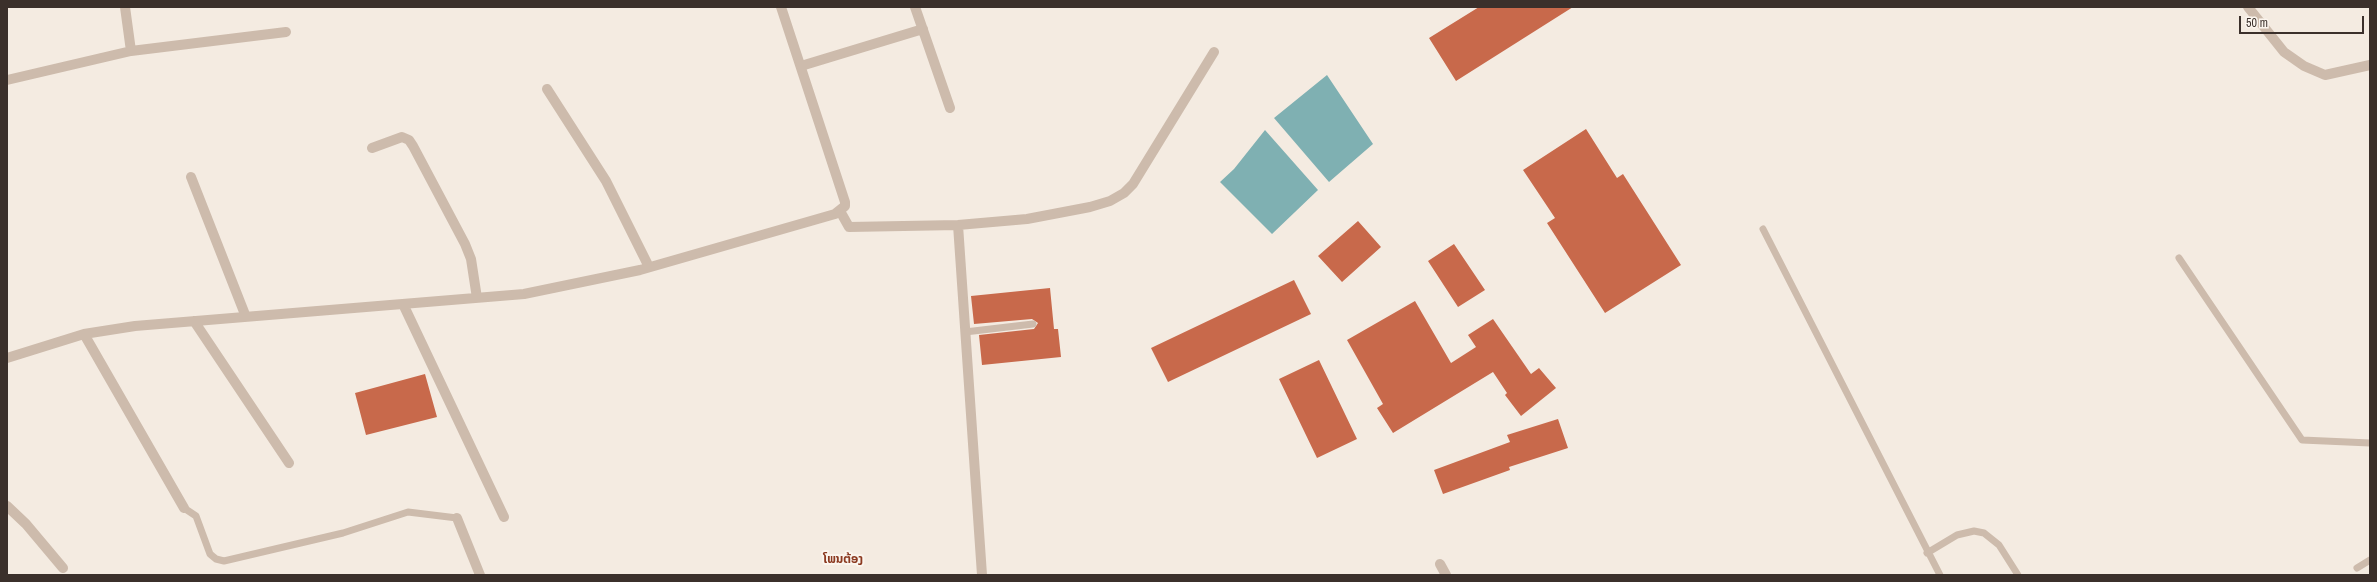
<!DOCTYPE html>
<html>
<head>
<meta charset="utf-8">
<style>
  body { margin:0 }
  #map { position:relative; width:2377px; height:582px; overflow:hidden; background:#f4ebe1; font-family:"Archivo Narrow",sans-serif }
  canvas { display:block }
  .frame { position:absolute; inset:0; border:8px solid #3b302b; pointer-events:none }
  .scale { position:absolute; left:2239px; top:16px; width:125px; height:18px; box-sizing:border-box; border:2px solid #3b302b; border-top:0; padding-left:5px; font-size:12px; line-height:14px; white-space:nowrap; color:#3b302b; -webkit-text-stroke:3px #fbf5ee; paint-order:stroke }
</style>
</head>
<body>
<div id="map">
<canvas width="2377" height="582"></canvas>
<div class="frame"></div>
<div class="scale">50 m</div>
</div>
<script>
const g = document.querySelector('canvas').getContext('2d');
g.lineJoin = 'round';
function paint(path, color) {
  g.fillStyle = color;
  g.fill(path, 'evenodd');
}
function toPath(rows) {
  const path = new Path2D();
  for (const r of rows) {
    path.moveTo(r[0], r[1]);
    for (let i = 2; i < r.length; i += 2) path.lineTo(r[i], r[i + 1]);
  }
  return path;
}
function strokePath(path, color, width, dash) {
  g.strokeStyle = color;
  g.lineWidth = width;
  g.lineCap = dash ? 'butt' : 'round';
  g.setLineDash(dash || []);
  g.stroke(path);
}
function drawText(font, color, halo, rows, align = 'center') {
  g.font = font + ' "Archivo Narrow","Noto Sans Lao",sans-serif';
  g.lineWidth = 4;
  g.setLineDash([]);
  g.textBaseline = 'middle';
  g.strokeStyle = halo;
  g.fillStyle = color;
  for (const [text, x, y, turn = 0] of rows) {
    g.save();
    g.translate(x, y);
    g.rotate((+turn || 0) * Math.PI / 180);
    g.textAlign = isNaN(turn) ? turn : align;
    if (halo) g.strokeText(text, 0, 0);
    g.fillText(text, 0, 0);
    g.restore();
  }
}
paint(toPath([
  [1327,75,1373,144,1329,182,1274,118],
  [1265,130,1318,190,1272,234,1220,182,1234,169]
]), '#7fb0b2');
paint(toPath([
  [1479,7,1573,7,1456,81,1429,38],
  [1586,129,1617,178,1623,174,1681,265,1605,313,1547,223,1555,218,1523,170],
  [1358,221,1381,247,1342,282,1318,256],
  [1454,244,1485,290,1458,307,1428,261],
  [1294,280,1311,314,1168,382,1151,348],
  [1050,288,1054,329,1058,329,1061,357,982,365,979,335,1034,329,1038,323,1032,319,974,324,971,296],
  [1415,301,1451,363,1476,347,1468,335,1493,319,1531,374,1539,368,1556,388,1521,416,1505,395,1507,393,1493,372,1393,433,1377,408,1383,404,1347,340],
  [1319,360,1357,439,1317,458,1279,379],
  [425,374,437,417,366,435,355,393],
  [1558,419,1568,448,1509,467,1510,470,1443,494,1434,470,1510,442,1507,435]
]), '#c8694b');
strokePath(toPath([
  [1763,229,1940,575],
  [2179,258,2302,440,2370,443],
  [965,332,1033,324],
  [184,508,196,516,210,554,216,559,224,561,343,533,408,512,457,518],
  [1927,553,1957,535,1974,531,1984,533,1999,545,2018,575],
  [2357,568,2370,560]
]), '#cdbbac', 7);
strokePath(toPath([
  [125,7,131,51],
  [915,7,950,108],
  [2248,7,2284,52,2304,66,2325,75,2370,65],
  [801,66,923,29],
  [7,80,131,51,286,32],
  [547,89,606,181,649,267],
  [372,148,402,137,409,140,413,146,465,244,471,259,477,298],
  [191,177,246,317],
  [840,211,849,227,958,225,1027,219,1090,207,1110,201,1124,193,1133,184,1214,52],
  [958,225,982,575],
  [403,304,504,517],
  [194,321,289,463],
  [84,334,184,508],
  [7,358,84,334,135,326,524,294,640,270,835,214,845,206,845,202,781,7],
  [7,506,26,524,63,568],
  [457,518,480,575],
  [1440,564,1446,575]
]), '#cdbbac', 10);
drawText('bold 12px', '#8c3b22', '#fbf5ee', [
  ["ໂພນຕ້ອງ",843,560]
]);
</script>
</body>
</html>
